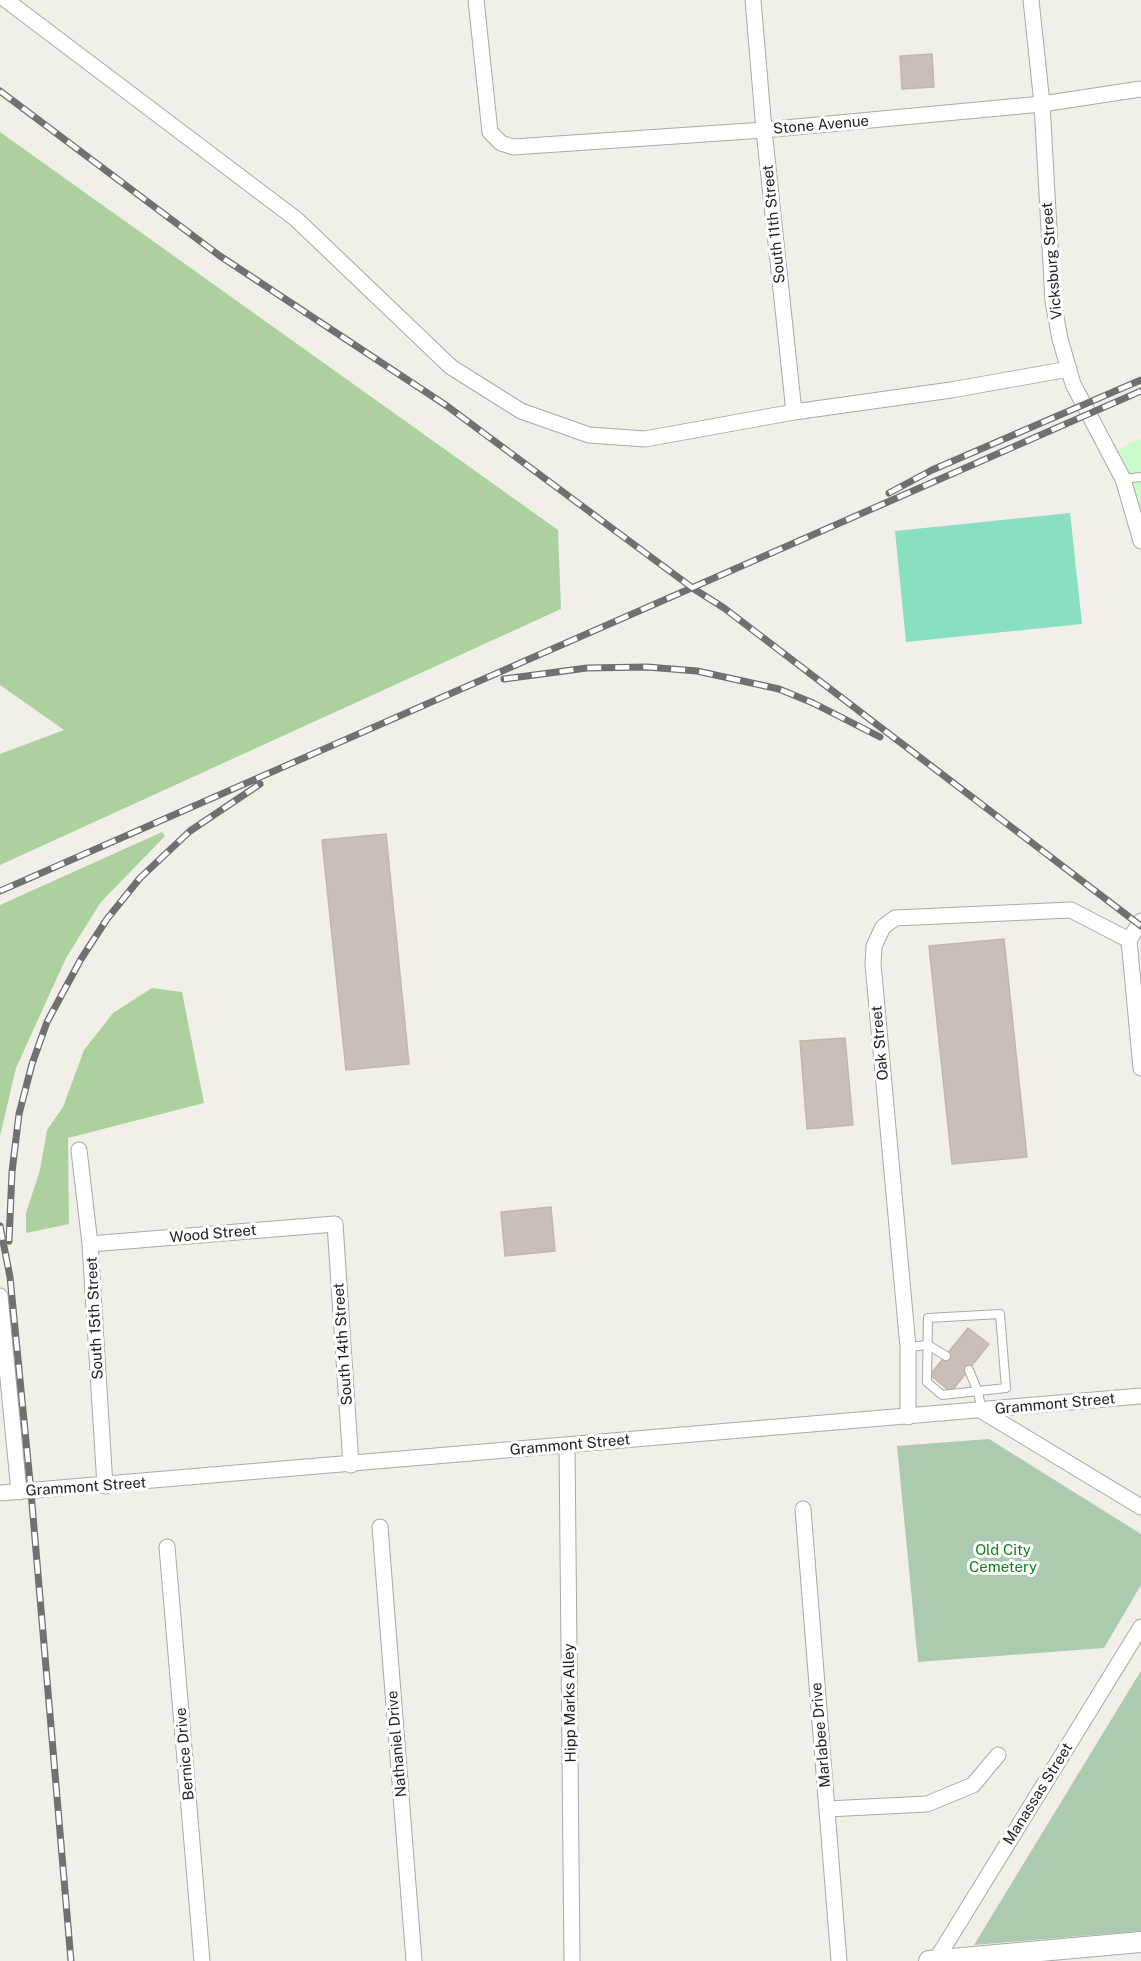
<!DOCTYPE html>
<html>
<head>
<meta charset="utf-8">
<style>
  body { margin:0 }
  canvas { display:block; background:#f2efe9 }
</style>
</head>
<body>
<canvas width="1141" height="1961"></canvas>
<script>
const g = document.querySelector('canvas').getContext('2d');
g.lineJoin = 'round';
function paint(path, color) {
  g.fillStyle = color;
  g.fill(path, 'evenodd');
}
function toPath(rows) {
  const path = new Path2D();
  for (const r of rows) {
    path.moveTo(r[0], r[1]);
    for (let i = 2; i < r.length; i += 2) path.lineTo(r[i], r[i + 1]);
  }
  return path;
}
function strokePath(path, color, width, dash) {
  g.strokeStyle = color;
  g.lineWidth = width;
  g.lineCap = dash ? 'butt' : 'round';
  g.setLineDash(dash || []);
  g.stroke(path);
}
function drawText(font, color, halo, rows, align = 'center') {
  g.font = font + ' "Public Sans",sans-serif';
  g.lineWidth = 6;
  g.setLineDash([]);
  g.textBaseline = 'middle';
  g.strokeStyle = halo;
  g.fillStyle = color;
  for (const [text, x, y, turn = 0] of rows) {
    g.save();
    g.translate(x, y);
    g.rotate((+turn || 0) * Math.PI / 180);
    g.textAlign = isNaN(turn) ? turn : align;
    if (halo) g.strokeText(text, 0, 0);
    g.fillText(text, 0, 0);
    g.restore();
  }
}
paint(toPath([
  [0,132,558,530,561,609,0,865,0,754,64,730,0,685],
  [162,832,165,836,101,902,66,958,16,1068,0,1136,0,905],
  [152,988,182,992,204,1103,68,1138,69,1224,26,1233,26,1213,40,1170,47,1130,63,1107,84,1050,113,1013]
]), '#add19e');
paint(toPath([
  [989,1439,1141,1534,1141,1585,1104,1648,918,1662,897,1446],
  [1141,1671,1141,1931,974,1945,1139,1674]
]), '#aacbaf');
paint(toPath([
  [1141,438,1141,541,1111,454]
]), '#c8facc');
paint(toPath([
  [1070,513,1082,624,906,642,895,531]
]), '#88e0be');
const building = toPath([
  [932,54,934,87,902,89,900,56,932,54],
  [386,834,409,1064,346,1070,322,840,386,834],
  [1004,939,1027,1157,952,1164,929,946,1004,939],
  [845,1038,853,1125,807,1129,800,1041,845,1038],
  [551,1207,555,1251,505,1256,501,1212,551,1207],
  [968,1328,989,1344,951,1392,930,1375,968,1328]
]);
paint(building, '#c7bfb8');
strokePath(building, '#c4b6ab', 1.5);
const service = toPath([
  [1123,479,1141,477],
  [1000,1314,1006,1388,942,1395,927,1382,928,1318,1000,1314],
  [908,1347,928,1345,946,1356],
  [969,1370,978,1392,982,1411]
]);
const minor = toPath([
  [6,0,296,219,451,367,521,411,589,435,645,439,794,412,951,390,1069,369],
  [476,0,490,132,501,143,513,147,764,130,1042,104,1141,89],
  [753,0,764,130,794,412],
  [1031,0,1042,104,1053,301,1060,339,1073,384,1123,479,1141,541],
  [1129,940,1141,1068],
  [1129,940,1141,921],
  [79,1150,90,1244,105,1486],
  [90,1244,335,1224,351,1465],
  [0,1296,19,1492],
  [982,1411,1141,1507],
  [908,1417,908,1347,873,964,874,946,883,927,895,918,1071,910,1129,940],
  [567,1445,572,1961],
  [0,1493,1141,1396],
  [803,1509,839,1961],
  [380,1527,414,1961],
  [167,1547,202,1961],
  [827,1809,927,1804,973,1785,998,1755],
  [936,1960,1141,1627]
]);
const tertiary = toPath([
  [929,1961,1141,1942]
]);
strokePath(service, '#a9a9a9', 10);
strokePath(minor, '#a9a9a9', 17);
strokePath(tertiary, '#a9a9a9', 22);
strokePath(service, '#fff', 8);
strokePath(minor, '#fff', 15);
strokePath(tertiary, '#fff', 20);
const rail = toPath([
  [0,91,220,256,447,406,694,589,724,608,1141,926],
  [889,493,932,470,1141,380],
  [504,679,587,668,647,667,697,671,779,689,813,703,880,737],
  [0,891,1141,391],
  [0,1226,10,1277,31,1492,71,1961],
  [9,1241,12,1172,19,1114,32,1064,47,1022,81,959,107,919,140,878,190,831,260,784]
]);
strokePath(rail, '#707070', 7);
strokePath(rail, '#fff', 4.5, [14]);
drawText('15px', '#222', '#fff', [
  ["Stone Avenue",821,125,-5],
  ["South 11th Street",774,224,-96],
  ["Vicksburg Street",1052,261,-95],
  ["Oak Street",880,1043,-95],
  ["Wood Street",213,1234,-5],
  ["South 15th Street",95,1318,-93],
  ["South 14th Street",343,1344,-94],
  ["Grammont Street",1055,1404,-5],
  ["Grammont Street",570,1445,-5],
  ["Grammont Street",86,1487,-4],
  ["Hipp Marks Alley",570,1703,-91],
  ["Marlabee Drive",821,1735,-95],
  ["Nathaniel Drive",397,1744,-95],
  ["Bernice Drive",185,1754,-95],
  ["Manassas Street",1038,1794,-58]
]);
drawText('15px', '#0c8416', '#fff', [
  ["Old City",1003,1550],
  ["Cemetery",1003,1567]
]);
</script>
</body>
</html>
